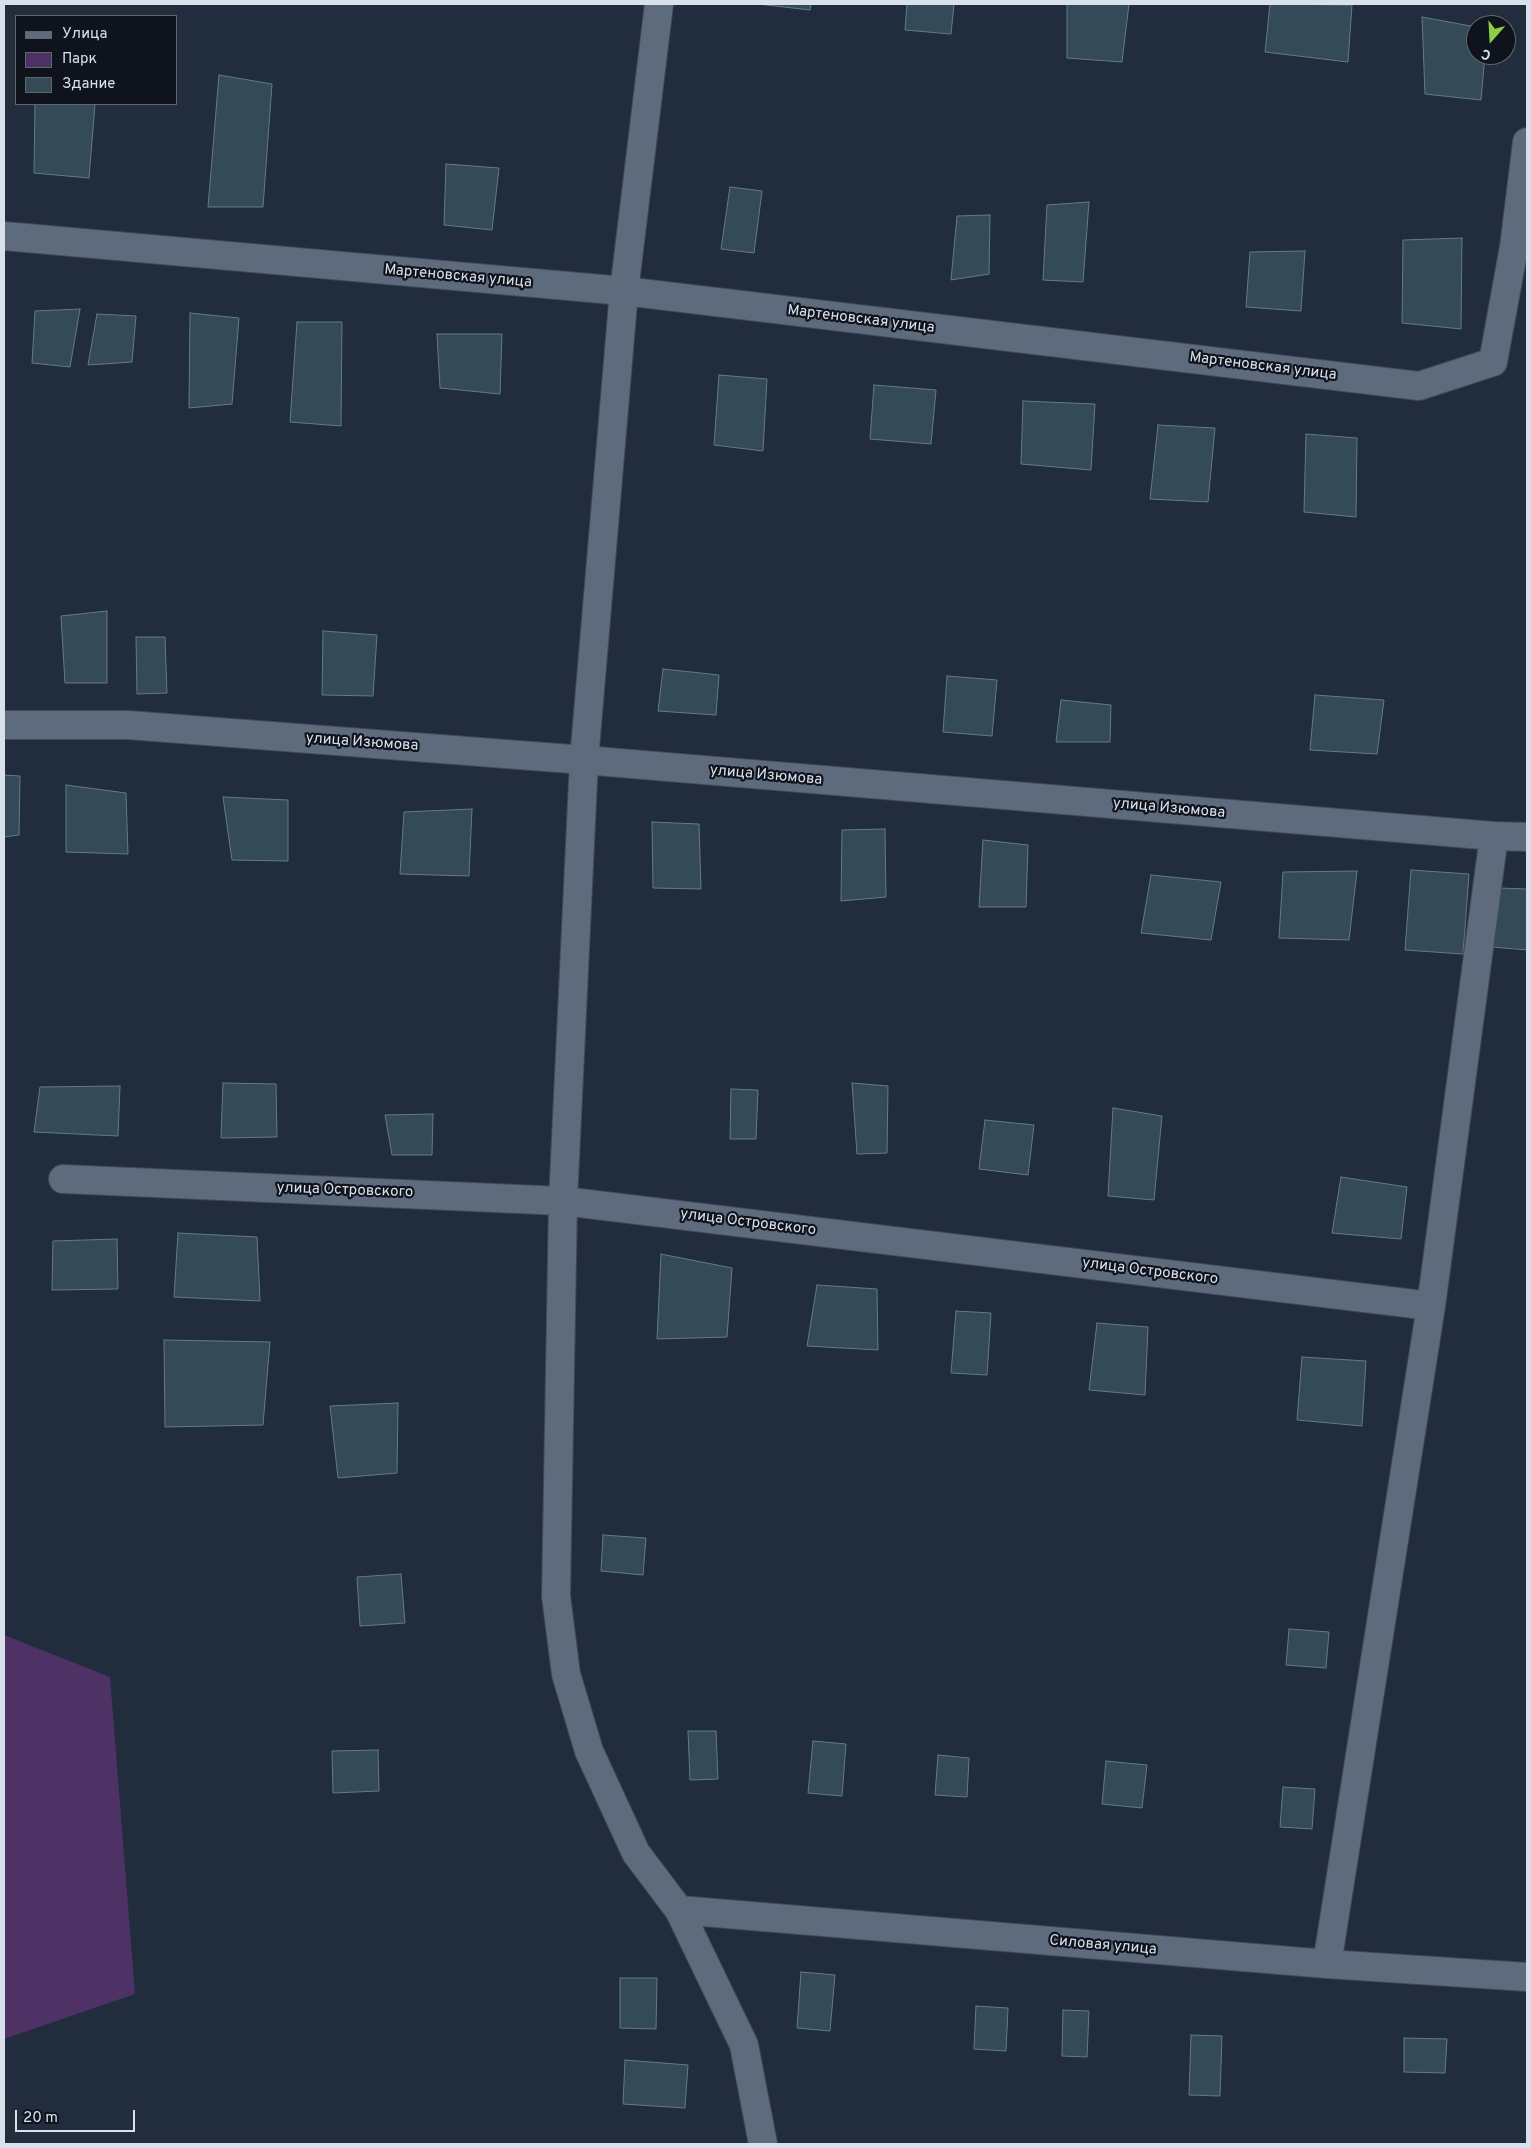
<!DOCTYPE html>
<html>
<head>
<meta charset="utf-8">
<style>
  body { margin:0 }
  #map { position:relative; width:1531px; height:2148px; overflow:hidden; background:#212c3d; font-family:Overpass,sans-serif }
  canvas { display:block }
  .frame { position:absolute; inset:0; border:5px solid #d8e0eb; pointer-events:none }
  .legend { position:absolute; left:15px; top:15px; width:162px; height:90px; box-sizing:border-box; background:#0f141c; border:1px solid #5f666f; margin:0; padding:6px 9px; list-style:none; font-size:15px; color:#d8e0eb }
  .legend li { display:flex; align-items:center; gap:10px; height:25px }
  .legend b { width:25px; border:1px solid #5f666f }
  .north { position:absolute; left:1466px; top:15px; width:50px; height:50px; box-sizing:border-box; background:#0f141c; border:1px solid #5f666f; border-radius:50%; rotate:199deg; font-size:14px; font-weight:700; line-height:20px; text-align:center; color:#d8e0eb }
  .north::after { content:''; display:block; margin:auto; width:18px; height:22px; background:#8dce44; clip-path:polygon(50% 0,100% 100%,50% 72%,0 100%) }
  .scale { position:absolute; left:15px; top:2110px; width:120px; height:22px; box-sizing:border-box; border:2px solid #d8e0eb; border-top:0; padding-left:6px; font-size:15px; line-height:18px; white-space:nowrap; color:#d8e0eb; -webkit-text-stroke:4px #0f141c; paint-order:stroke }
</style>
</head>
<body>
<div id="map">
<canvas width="1531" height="2148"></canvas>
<div class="frame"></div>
<ul class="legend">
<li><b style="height:6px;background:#5d6b7d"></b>Улица</li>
<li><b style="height:14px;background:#4e3165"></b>Парк</li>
<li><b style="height:14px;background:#344a56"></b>Здание</li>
</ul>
<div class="north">С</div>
<div class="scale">20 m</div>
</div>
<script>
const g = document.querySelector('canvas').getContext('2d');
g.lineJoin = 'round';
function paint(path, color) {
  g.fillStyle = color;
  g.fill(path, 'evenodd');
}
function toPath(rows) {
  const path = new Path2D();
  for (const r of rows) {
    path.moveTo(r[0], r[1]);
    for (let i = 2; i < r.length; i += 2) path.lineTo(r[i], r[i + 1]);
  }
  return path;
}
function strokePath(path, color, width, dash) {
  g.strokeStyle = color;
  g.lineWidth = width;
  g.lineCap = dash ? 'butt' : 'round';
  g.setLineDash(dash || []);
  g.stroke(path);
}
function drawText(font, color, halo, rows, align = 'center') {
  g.font = font + ' Overpass,sans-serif';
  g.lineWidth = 4.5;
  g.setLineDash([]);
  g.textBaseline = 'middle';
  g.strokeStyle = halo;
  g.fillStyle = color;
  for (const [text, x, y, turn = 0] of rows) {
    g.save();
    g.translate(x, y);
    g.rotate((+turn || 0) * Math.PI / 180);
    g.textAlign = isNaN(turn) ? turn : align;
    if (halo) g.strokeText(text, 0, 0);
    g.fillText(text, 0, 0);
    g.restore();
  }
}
paint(toPath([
  [4,1635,110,1677,135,1994,4,2039]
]), '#4e3165');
const building = toPath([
  [758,4,811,4,810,10,758,4],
  [907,4,954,4,951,34,905,30,907,4],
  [1067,4,1129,4,1122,62,1067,58,1067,4],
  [1270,4,1352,5,1348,62,1265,52,1270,4],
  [1422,17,1476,27,1476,55,1485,55,1481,100,1425,94,1422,17],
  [219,75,272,84,263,207,208,207,219,75],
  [35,104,95,104,89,178,34,173,35,104],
  [446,164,499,168,492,230,444,225,446,164],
  [730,187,762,191,754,253,721,249,730,187],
  [1089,202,1083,282,1043,280,1047,205,1089,202],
  [990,215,989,274,951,280,957,216,990,215],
  [1462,238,1461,329,1402,323,1403,240,1462,238],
  [1305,251,1301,311,1246,307,1250,252,1305,251],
  [80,309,70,367,32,363,35,311,80,309],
  [190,313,239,318,232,404,189,408,190,313],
  [97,314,136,316,132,362,88,365,97,314],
  [297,322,342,322,341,426,290,422,297,322],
  [437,334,502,334,500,394,440,388,437,334],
  [719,375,767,379,763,451,714,445,719,375],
  [874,385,936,390,931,444,870,439,874,385],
  [1023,401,1095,404,1091,470,1021,464,1023,401],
  [1158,425,1215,428,1208,502,1150,499,1158,425],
  [1306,434,1357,438,1356,517,1304,512,1306,434],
  [107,611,107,683,65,683,61,616,107,611],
  [323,631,377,635,373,696,322,695,323,631],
  [136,637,165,637,167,693,137,694,136,637],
  [663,669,719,675,716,715,658,711,663,669],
  [947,676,997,680,992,736,943,732,947,676],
  [1315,695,1384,700,1377,754,1310,750,1315,695],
  [1061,700,1111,705,1110,742,1056,742,1061,700],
  [4,775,20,776,19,835,4,837,4,775],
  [66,785,126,793,128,854,66,852,66,785],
  [223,797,288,800,288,861,232,860,223,797],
  [472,809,469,876,400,874,404,812,472,809],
  [652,822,699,824,701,889,653,888,652,822],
  [885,829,886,897,841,901,842,830,885,829],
  [983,840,1028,845,1026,907,979,907,983,840],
  [1411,870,1469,874,1463,954,1405,950,1411,870],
  [1357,871,1349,940,1279,938,1283,872,1357,871],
  [1151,875,1221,882,1211,940,1141,933,1151,875],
  [1499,888,1527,889,1527,950,1493,947,1499,888],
  [223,1083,276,1084,277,1137,221,1138,223,1083],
  [852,1083,888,1086,887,1153,857,1154,852,1083],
  [120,1086,118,1136,34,1132,40,1087,120,1086],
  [731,1089,758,1090,756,1139,730,1139,731,1089],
  [1113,1108,1162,1116,1154,1200,1108,1196,1113,1108],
  [433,1114,432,1155,392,1155,385,1115,433,1114],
  [985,1120,1034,1125,1028,1175,979,1169,985,1120],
  [1341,1177,1407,1187,1401,1239,1332,1233,1341,1177],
  [178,1233,257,1237,260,1301,174,1297,178,1233],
  [117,1239,118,1289,52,1290,53,1241,117,1239],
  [661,1254,732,1268,727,1337,657,1339,661,1254],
  [817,1285,877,1289,878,1350,807,1346,817,1285],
  [956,1311,991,1313,987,1375,951,1373,956,1311],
  [1097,1323,1148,1327,1145,1395,1089,1390,1097,1323],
  [164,1340,270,1342,263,1425,165,1427,164,1340],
  [1302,1357,1366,1361,1362,1426,1297,1420,1302,1357],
  [398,1403,397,1473,338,1478,330,1406,398,1403],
  [603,1535,646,1538,643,1575,601,1571,603,1535],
  [401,1574,405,1623,360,1626,357,1577,401,1574],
  [1289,1629,1329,1632,1326,1668,1286,1665,1289,1629],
  [688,1731,716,1731,718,1779,690,1780,688,1731],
  [813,1741,846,1744,842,1796,808,1793,813,1741],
  [378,1750,379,1791,333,1793,332,1751,378,1750],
  [938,1755,969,1758,967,1797,935,1795,938,1755],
  [1106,1761,1147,1765,1142,1808,1102,1804,1106,1761],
  [1283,1787,1315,1789,1312,1829,1280,1827,1283,1787],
  [801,1972,835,1975,830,2031,797,2028,801,1972],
  [620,1978,657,1978,656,2029,620,2028,620,1978],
  [976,2006,1008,2008,1006,2051,974,2049,976,2006],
  [1063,2010,1089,2011,1087,2057,1062,2056,1063,2010],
  [1191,2035,1222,2036,1220,2096,1189,2095,1191,2035],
  [1404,2038,1447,2039,1445,2073,1404,2072,1404,2038],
  [625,2060,688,2065,685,2108,623,2104,625,2060]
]);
paint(building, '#344a56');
strokePath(building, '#637b88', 1);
const minor = toPath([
  [659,4,624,291,584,760,563,1201,556,1596,566,1674,589,1751,636,1853,679,1910,744,2045,763,2144],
  [4,236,624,291,1419,386,1493,362,1514,247,1527,142],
  [4,725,128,725,584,760,1494,836,1527,837],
  [63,1179,563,1201,1431,1306],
  [679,1910,1327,1964,1527,1977],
  [1327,1964,1431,1306,1494,836]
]);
strokePath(minor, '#404957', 30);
strokePath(minor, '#5d6b7d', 28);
drawText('15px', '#d8e0eb', '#0f141c', [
  ["Мартеновская улица",458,277,5],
  ["Мартеновская улица",861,320,7],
  ["Мартеновская улица",1263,367,7],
  ["улица Изюмова",362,743,4],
  ["улица Изюмова",766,776,5],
  ["улица Изюмова",1169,809,5],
  ["улица Островского",345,1191,2],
  ["улица Островского",748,1223,7],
  ["улица Островского",1150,1272,7],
  ["Силовая улица",1103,1946,5]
]);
</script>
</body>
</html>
